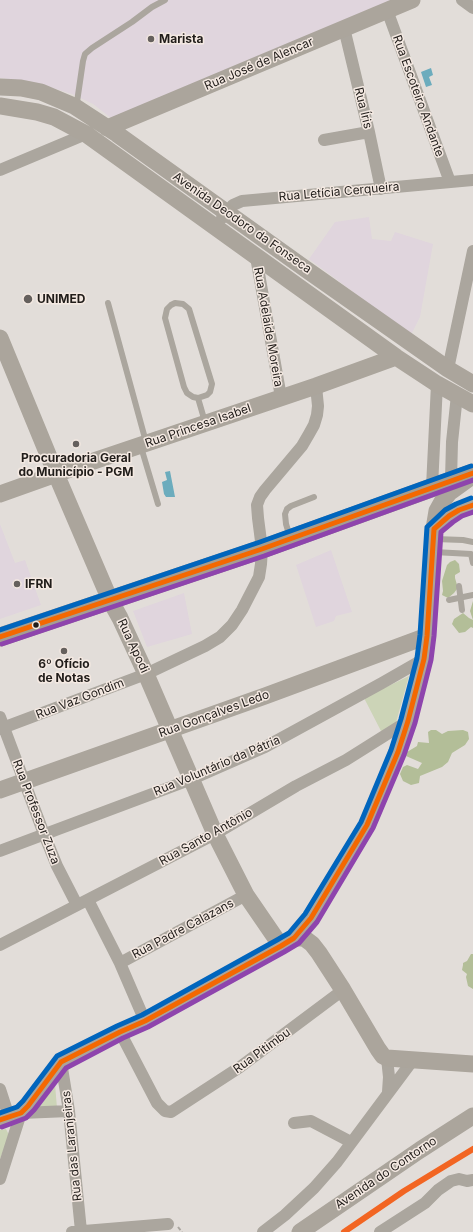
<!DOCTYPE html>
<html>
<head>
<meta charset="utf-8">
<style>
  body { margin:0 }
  canvas { display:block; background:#e2ddd9 }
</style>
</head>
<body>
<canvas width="473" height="1232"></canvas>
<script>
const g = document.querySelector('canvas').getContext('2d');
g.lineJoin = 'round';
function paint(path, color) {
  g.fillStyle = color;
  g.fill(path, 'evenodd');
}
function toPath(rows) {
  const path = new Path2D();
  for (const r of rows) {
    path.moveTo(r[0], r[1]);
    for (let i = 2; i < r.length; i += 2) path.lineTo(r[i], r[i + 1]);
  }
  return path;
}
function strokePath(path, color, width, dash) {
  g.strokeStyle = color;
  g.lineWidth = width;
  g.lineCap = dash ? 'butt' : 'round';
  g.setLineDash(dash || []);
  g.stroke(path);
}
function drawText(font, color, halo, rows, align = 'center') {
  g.font = font + ' Inter,sans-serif';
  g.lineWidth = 3;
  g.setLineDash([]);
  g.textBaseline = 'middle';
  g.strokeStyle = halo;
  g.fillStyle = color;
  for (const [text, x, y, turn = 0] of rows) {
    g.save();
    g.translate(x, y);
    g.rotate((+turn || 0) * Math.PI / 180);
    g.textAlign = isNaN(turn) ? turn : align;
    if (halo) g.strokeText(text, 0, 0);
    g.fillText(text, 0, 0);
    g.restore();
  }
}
paint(toPath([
  [0,0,397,0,111,118,93,104,72,94,33,82,0,78],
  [369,217,372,239,391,241,395,232,433,244,420,317,411,335,309,259,335,222],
  [0,524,15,563,25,560,41,605,0,619],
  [331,550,352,612,336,616,334,621,316,627,296,565],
  [184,593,192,634,147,647,133,611]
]), '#e0d5dd');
paint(toPath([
  [409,676,395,726,381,731,364,698],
  [55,1084,57,1108,29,1112],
  [6,1129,9,1135,0,1159,0,1130]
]), '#ccd4b7');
paint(toPath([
  [455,560,459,564,460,572,455,575,455,578,457,585,457,589,454,593,448,598,442,595,443,591,442,581,447,565,450,562],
  [473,601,473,628,471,627,465,632,459,633,452,624,454,619,463,613,469,618,473,620,470,611],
  [431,730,436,730,442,734,448,731,463,730,468,732,469,739,465,745,452,753,448,762,442,767,420,776,419,783,411,785,403,781,400,774,403,767,407,765,418,769,422,763,406,756,407,752,417,746,418,742,429,743,428,732],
  [471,954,473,954,473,989,468,986,466,977,467,974,462,970,463,965,463,963,467,961]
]), '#b3be98');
paint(toPath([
  [431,68,433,75,429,77,432,85,426,87,421,72],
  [170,471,175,497,166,497,164,494,162,482,167,480,165,472]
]), '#6cacbd');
strokePath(toPath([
  [178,1227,182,1232]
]), '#aaa6a0', 2, [4, 2]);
strokePath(toPath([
  [75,104,77,102,83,61,85,54,92,48,132,22,152,7,165,0],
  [108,303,146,442],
  [198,398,207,395,210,392,212,384,189,309,183,304,175,303,171,305,167,309,165,318,184,387,187,393,193,397,198,398,205,422],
  [141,447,158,504],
  [290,537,286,524,285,514,287,509,291,506,314,497],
  [435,539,463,540,473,542],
  [434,552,471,554,473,563],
  [459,586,462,610],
  [449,600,473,595]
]), '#aba69e', 6);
strokePath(toPath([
  [462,0,473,8],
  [387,10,450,182],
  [344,28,369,132,381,189],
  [324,140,369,132],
  [0,170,86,134],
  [222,218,233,205,242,201,473,180],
  [256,257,281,397],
  [448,369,473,251],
  [451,480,452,442,457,395],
  [432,487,437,384],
  [0,717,44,834,57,866,77,905],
  [0,729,146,674,205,646,220,637,232,625,242,610,259,577,261,564,262,549,258,518,257,505,260,497,265,490,302,446,309,434,314,425,317,415,318,406,316,386],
  [0,851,192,779,265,747,382,683,424,659],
  [88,900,120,963,145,1021],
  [0,945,215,834,296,786,346,760,408,721],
  [120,963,246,895],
  [120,1032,157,1103,165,1111,171,1112,240,1067,343,990],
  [387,1058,389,1077,388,1092],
  [61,1062,69,1111,81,1231],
  [0,1089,9,1117],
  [294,1123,311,1121,351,1142],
  [0,1179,21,1113,69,1111],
  [72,1232,168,1224],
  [263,1232,285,1215,314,1188,337,1162,413,1060],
  [380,1232,425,1203,438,1190,451,1181,459,1179,467,1181,473,1180]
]), '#aba69e', 12);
strokePath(toPath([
  [0,87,21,88,41,92,74,106,117,134,307,270,448,369,473,384],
  [0,106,37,112,54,117,86,134,396,357,437,384,473,404],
  [107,128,412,0],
  [0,338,56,474,110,600,120,618,146,674,215,834,246,895,281,946],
  [0,494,73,468,316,386,396,357],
  [434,529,449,516,459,510,473,505],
  [0,790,265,696,427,636],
  [294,938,304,938,312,944,319,953,343,990,378,1049,383,1056,387,1058,473,1064],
  [0,1120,21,1113,28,1106,61,1062,120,1032,145,1021,281,946,294,938,311,918,367,825,398,752,408,721,424,659,427,636,434,529,437,511,442,502,449,493,471,477],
  [300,1232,420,1150,473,1116]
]), '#aba59c', 17);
strokePath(toPath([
  [0,637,262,549,473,473]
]), '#a49e93', 19);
strokePath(toPath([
  [0,637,262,549,473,473],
  [0,1120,21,1113,28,1106,61,1062,120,1032,145,1021,281,946,294,938,311,918,367,825,398,752,408,721,424,659,427,636,434,529,449,516,459,510,473,505]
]), '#f46801', 5);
strokePath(toPath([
  [2,644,264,556,473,480],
  [2,1127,26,1118,34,1110,66,1068,123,1038,148,1027,284,952,299,943,317,922,373,828,404,755,415,723,431,660,434,636,441,532,453,522,462,516,473,512]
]), '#8e44ad', 5);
strokePath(toPath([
  [0,630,260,542,471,466],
  [0,1113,17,1107,23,1101,57,1056,117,1026,142,1015,277,940,289,933,305,914,361,822,391,750,401,719,417,658,420,635,427,527,445,510,456,504,471,498]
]), '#0065bd', 5);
strokePath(toPath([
  [344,1232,404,1191,473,1149]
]), '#f26522', 6);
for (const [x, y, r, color] of [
  [151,39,4,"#65605d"],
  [28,299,5,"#65605d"],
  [76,444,4,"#65605d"],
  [17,584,4,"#65605d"],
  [36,625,3.5,"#211d1a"],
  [64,651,4,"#65605d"]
]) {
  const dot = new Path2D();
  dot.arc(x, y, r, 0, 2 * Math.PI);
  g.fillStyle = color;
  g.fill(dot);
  strokePath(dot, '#f4e9e2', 1.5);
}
drawText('bold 12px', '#211d1a', '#f4e9e2', [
  ["Marista",159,39],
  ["UNIMED",37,299],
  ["Procuradoria Geral",76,458,"center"],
  ["do Município - PGM",76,472,"center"],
  ["IFRN",25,584],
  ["6º Ofício",64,664,"center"],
  ["de Notas",64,678,"center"]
], 'left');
drawText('12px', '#211d1a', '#f4e9e2', [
  ["Rua José de Alencar",259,64,-23],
  ["Rua Escoteiro Andante",418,96,70],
  ["Rua Íris",363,108,76],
  ["Rua Letícia Cerqueira",339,192,-5],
  ["Avenida Deodoro da Fonseca",242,223,35],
  ["Rua Adelaide Moreira",268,327,80],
  ["Rua Princesa Isabel",198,426,-19],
  ["Rua Apodi",133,646,65],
  ["Rua Vaz Gondim",80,699,-21],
  ["Rua Gonçalves Ledo",214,714,-20],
  ["Rua Voluntário da Pátria",217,766,-23],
  ["Rua Professor Zuza",36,812,69],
  ["Rua Santo Antônio",206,837,-29],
  ["Rua Padre Calazans",183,929,-28],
  ["Rua Pitimbu",262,1051,-36],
  ["Rua das Laranjeiras",72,1146,-96],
  ["Avenida do Contorno",386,1173,-34]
]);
</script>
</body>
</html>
